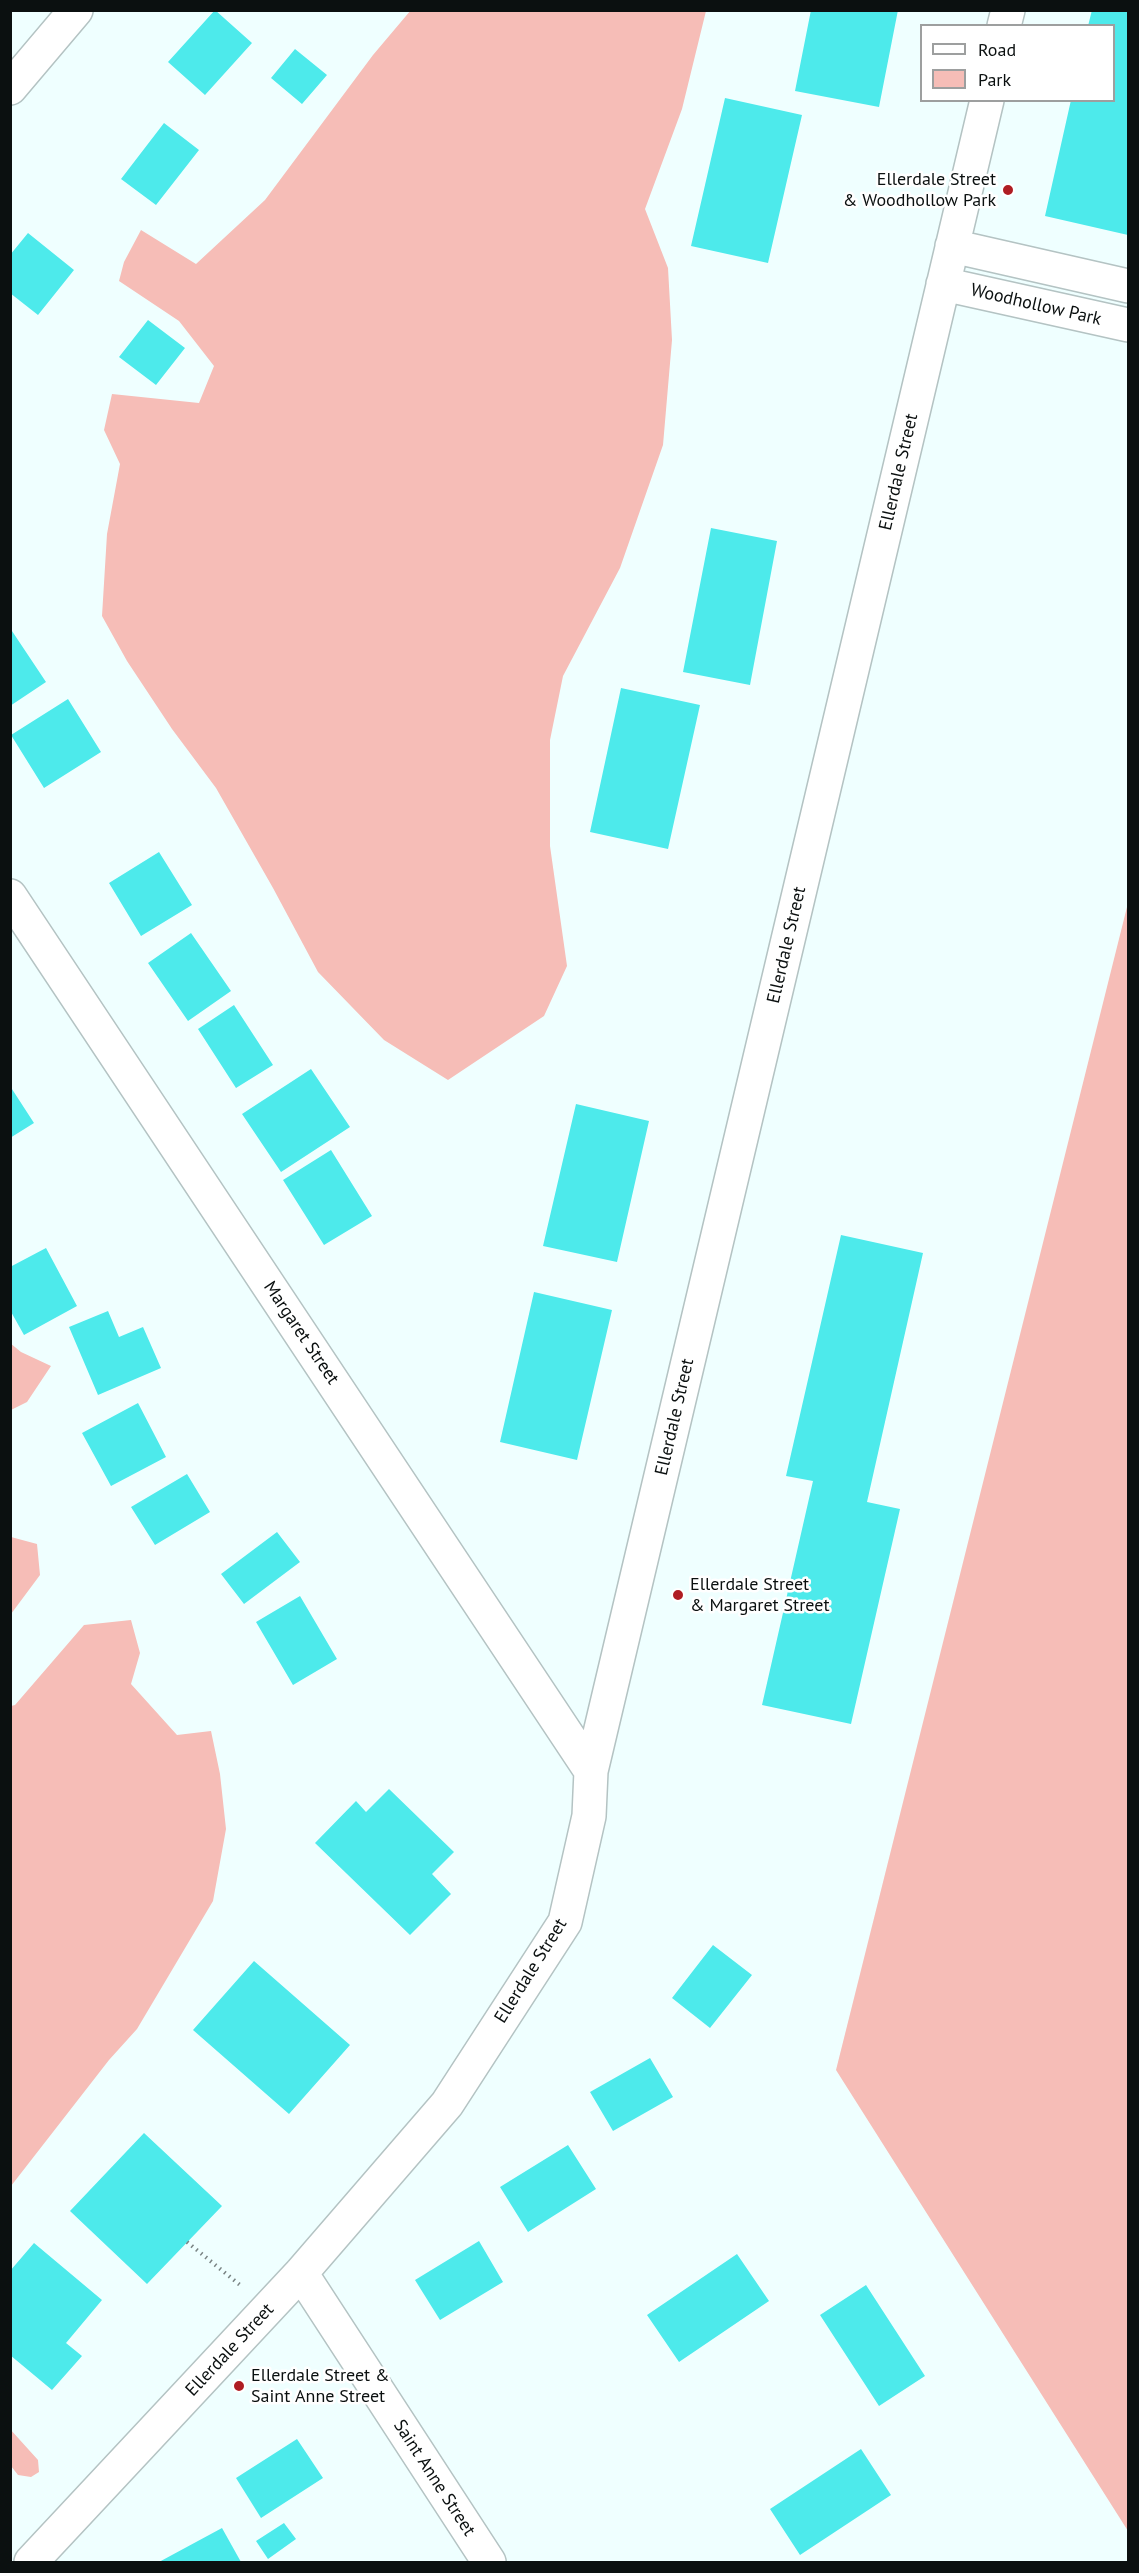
<!DOCTYPE html>
<html>
<head>
<meta charset="utf-8">
<style>
  body { margin:0 }
  #map { position:relative; width:1139px; height:2573px; overflow:hidden; background:#efffff; font-family:"PT Sans",sans-serif }
  canvas { display:block }
  .frame { position:absolute; inset:0; border:12px solid #0b1010; pointer-events:none }
  .legend { position:absolute; left:920px; top:24px; width:195px; height:78px; box-sizing:border-box; background:#fff; border:2px solid #9d9f9f; margin:0; padding:8px 10px; list-style:none; font-size:18px; color:#0b1010 }
  .legend li { display:flex; align-items:center; gap:12px; height:30px }
  .legend b { width:30px; border:2px solid #9d9f9f }
</style>
</head>
<body>
<div id="map">
<canvas width="1139" height="2573"></canvas>
<div class="frame"></div>
<ul class="legend">
<li><b style="height:8px;background:#fff"></b>Road</li>
<li><b style="height:16px;background:#f6bdb7"></b>Park</li>
</ul>
</div>
<script>
const g = document.querySelector('canvas').getContext('2d');
g.lineJoin = 'round';
function paint(path, color) {
  g.fillStyle = color;
  g.fill(path, 'evenodd');
}
function toPath(rows) {
  const path = new Path2D();
  for (const r of rows) {
    path.moveTo(r[0], r[1]);
    for (let i = 2; i < r.length; i += 2) path.lineTo(r[i], r[i + 1]);
  }
  return path;
}
function strokePath(path, color, width, dash) {
  g.strokeStyle = color;
  g.lineWidth = width;
  g.lineCap = dash ? 'butt' : 'round';
  g.setLineDash(dash || []);
  g.stroke(path);
}
function drawText(font, color, halo, rows, align = 'center') {
  g.font = font + ' "PT Sans",sans-serif';
  g.lineWidth = 5;
  g.setLineDash([]);
  g.textBaseline = 'middle';
  g.strokeStyle = halo;
  g.fillStyle = color;
  for (const [text, x, y, turn = 0] of rows) {
    g.save();
    g.translate(x, y);
    g.rotate((+turn || 0) * Math.PI / 180);
    g.textAlign = isNaN(turn) ? turn : align;
    if (halo) g.strokeText(text, 0, 0);
    g.fillText(text, 0, 0);
    g.restore();
  }
}
paint(toPath([
  [411,10,706,11,682,109,645,209,668,268,672,340,663,445,620,568,563,676,550,740,550,846,567,966,544,1016,448,1080,384,1040,318,972,273,888,216,788,172,729,127,661,102,616,107,534,120,464,104,430,112,394,199,403,214,366,179,321,119,281,124,262,141,230,196,264,265,200,373,55],
  [1128,903,1128,2531,836,2070],
  [10,1343,21,1352,51,1366,27,1402,11,1410],
  [11,1537,37,1544,40,1575,11,1614],
  [131,1620,140,1653,131,1684,177,1735,211,1731,220,1774,226,1829,213,1901,137,2029,109,2060,11,2186,11,1706,15,1705,84,1625],
  [10,2429,38,2460,39,2472,31,2477,18,2475,11,2466]
]), '#f6bdb7');
paint(toPath([
  [215,10,252,43,205,95,168,62],
  [811,10,898,10,879,107,795,91],
  [1092,10,1128,10,1128,235,1045,216,1071,100,1114,100,1114,26,1088,26],
  [295,49,327,75,302,104,271,78],
  [725,98,802,115,768,263,691,246],
  [164,123,199,150,156,205,121,179],
  [28,233,74,270,38,315,10,293,10,255],
  [148,320,185,348,156,385,119,357],
  [711,528,777,541,750,685,683,672],
  [10,628,46,682,10,706],
  [621,688,700,705,668,849,590,832],
  [68,699,101,752,44,788,11,735],
  [159,852,192,905,141,936,109,883],
  [191,933,231,991,188,1021,148,963],
  [234,1005,273,1065,236,1088,198,1029],
  [311,1069,350,1127,281,1172,242,1114],
  [10,1086,34,1123,10,1138],
  [576,1104,649,1121,617,1262,543,1246],
  [331,1150,372,1216,324,1245,283,1180],
  [841,1235,923,1253,867,1502,900,1509,851,1724,762,1705,813,1481,786,1476],
  [46,1248,77,1306,24,1335,10,1310,10,1267],
  [534,1292,612,1310,577,1460,500,1442],
  [108,1311,119,1337,143,1327,161,1368,98,1395,69,1327],
  [138,1403,166,1457,111,1486,82,1433],
  [187,1474,210,1512,155,1545,131,1507],
  [277,1532,300,1562,244,1604,221,1574],
  [300,1596,337,1659,293,1685,256,1622],
  [389,1789,454,1852,432,1874,451,1894,410,1935,315,1843,356,1801,366,1812],
  [713,1945,752,1975,710,2028,672,1998],
  [254,1961,350,2045,289,2114,193,2030],
  [650,2058,673,2097,613,2131,590,2092],
  [144,2133,222,2206,147,2284,70,2211],
  [568,2145,596,2189,528,2232,500,2187],
  [479,2241,503,2282,440,2320,415,2280],
  [34,2243,102,2300,66,2343,82,2356,52,2390,10,2355,10,2271],
  [737,2254,769,2301,679,2362,647,2315],
  [866,2285,925,2376,879,2406,820,2315],
  [297,2439,323,2478,261,2518,236,2478],
  [861,2449,891,2495,800,2555,770,2509],
  [284,2523,296,2539,268,2559,256,2541],
  [222,2528,241,2562,159,2562]
]), '#4deaeb');
const minor = toPath([
  [1004,26,1008,10],
  [952,246,1128,286],
  [943,284,1128,325],
  [10,896,591,1771],
  [301,2273,489,2562],
  [31,2562,301,2273,447,2104,565,1922,589,1816,591,1771,987,100]
]);
const tertiary = toPath([
  [10,88,76,10]
]);
strokePath(minor, '#b4c3c3', 36);
strokePath(tertiary, '#b4c3c3', 36);
strokePath(toPath([
  [187,2242,240,2285]
]), '#7a8484', 4, [1.5, 4.5]);
strokePath(minor, '#fff', 33);
strokePath(tertiary, '#fff', 33);
for (const [x, y, r, color] of [
  [1008,190,6,"#af1d23"],
  [678,1595,6,"#af1d23"],
  [239,2386,6,"#af1d23"]
]) {
  const dot = new Path2D();
  dot.arc(x, y, r, 0, 2 * Math.PI);
  g.fillStyle = color;
  g.fill(dot);
  strokePath(dot, '#fff', 2);
}
drawText('18px', '#0b1010', '#fff', [
  ["Ellerdale Street",996,180,"right"],
  ["& Woodhollow Park",996,201,"right"],
  ["Ellerdale Street",690,1585],
  ["& Margaret Street",690,1606],
  ["Ellerdale Street &",251,2376],
  ["Saint Anne Street",251,2397]
], 'left');
drawText('18px', '#0b1010', '#fff', [
  ["Woodhollow Park",1036,305,13],
  ["Ellerdale Street",899,472,-77],
  ["Ellerdale Street",787,945,-77],
  ["Margaret Street",301,1333,56],
  ["Ellerdale Street",675,1417,-77],
  ["Ellerdale Street",531,1971,-58],
  ["Ellerdale Street",230,2350,-47],
  ["Saint Anne Street",434,2478,57]
]);
</script>
</body>
</html>
